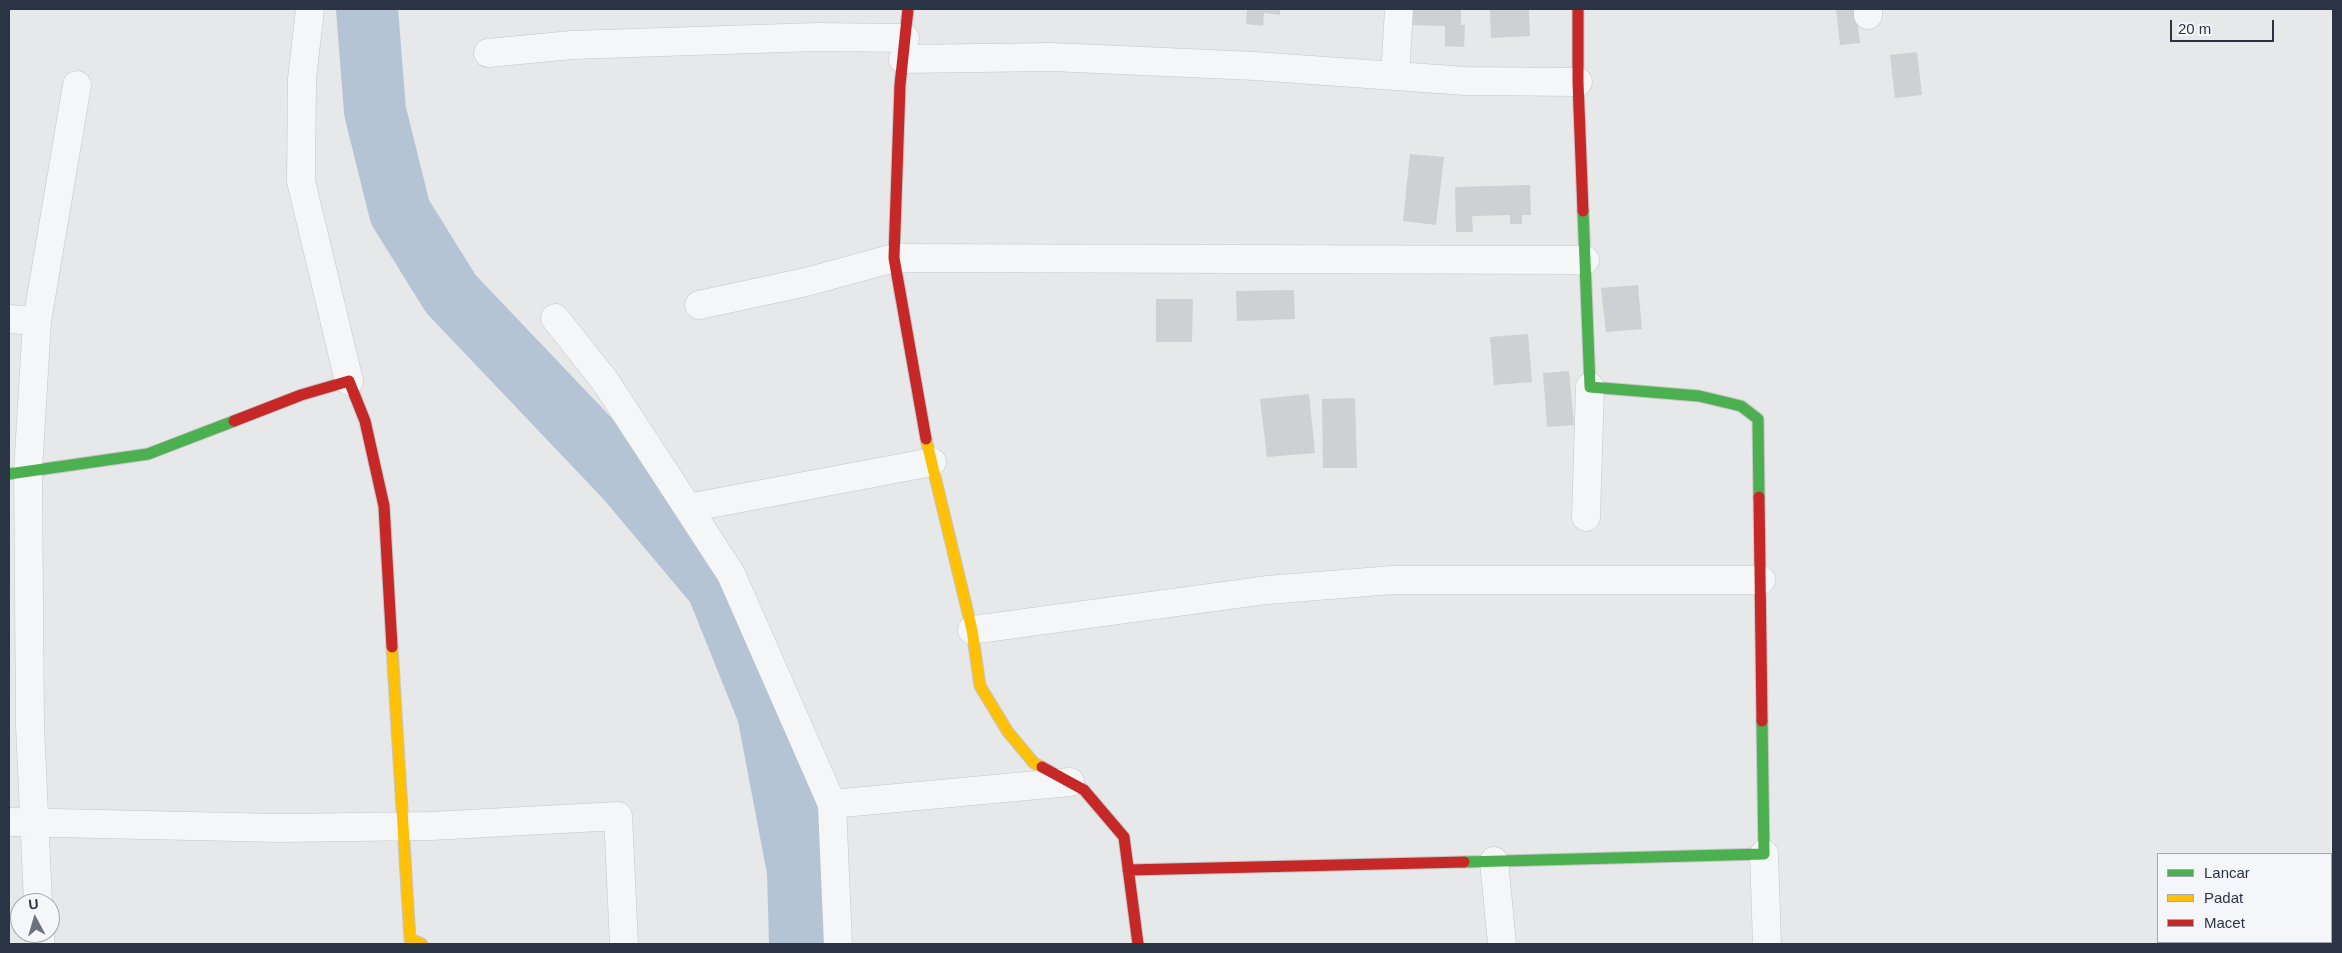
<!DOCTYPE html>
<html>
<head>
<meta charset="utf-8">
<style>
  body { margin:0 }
  #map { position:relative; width:2342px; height:953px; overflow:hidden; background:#e6e8ea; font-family:Arial,sans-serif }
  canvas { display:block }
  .frame { position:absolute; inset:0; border:10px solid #2b3445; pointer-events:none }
  .legend { position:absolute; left:2157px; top:853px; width:175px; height:90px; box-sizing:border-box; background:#f4f6f9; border:1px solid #a4a8b1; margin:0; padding:6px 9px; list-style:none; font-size:15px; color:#2b3445 }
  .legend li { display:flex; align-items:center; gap:10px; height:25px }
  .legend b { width:25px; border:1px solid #a4a8b1 }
  .north { position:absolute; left:10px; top:893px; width:50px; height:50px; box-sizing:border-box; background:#f4f6f9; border:1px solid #a4a8b1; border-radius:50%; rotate:354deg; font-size:14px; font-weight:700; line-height:20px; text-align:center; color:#2b3445 }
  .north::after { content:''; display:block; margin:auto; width:18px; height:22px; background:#6c737f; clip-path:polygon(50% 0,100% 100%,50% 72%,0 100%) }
  .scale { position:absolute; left:2170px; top:20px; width:104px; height:22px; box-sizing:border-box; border:2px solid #2b3445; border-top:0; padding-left:6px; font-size:15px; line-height:18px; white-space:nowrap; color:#2b3445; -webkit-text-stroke:4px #f4f6f9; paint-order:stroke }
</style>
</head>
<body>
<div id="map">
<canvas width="2342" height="953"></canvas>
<div class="frame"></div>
<ul class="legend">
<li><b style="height:6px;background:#4caf50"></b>Lancar</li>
<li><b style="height:6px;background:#ffc107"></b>Padat</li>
<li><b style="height:6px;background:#c62828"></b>Macet</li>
</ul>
<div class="north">U</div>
<div class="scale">20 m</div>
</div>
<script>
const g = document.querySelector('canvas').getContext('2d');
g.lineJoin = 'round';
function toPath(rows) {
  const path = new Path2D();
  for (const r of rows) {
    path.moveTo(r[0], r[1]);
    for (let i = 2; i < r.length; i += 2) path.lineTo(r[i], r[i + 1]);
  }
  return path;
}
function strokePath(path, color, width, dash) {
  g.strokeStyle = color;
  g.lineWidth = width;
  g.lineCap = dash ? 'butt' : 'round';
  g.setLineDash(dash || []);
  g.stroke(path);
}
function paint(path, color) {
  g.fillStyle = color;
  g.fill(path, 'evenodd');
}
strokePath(toPath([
  [367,9,375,111,400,212,451,294,628,480,717,586,768,713,798,871,800,944]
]), '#b4c4d5', 62);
paint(toPath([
  [1247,9,1280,9,1280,15,1264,13,1263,26,1246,24],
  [1410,9,1461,9,1461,25,1465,25,1464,47,1445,46,1445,26,1410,25],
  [1490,9,1529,9,1530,36,1491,38],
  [1836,9,1856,9,1860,43,1840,45],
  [1917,52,1922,95,1895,98,1890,55],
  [1410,154,1444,157,1436,225,1403,221],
  [1530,185,1531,215,1522,215,1522,224,1510,224,1510,215,1472,216,1473,232,1456,232,1455,187],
  [1638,285,1642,329,1606,332,1601,288],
  [1294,290,1295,319,1237,321,1236,291],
  [1156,299,1193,299,1192,342,1156,342],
  [1528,334,1532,382,1494,385,1490,337],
  [1569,371,1574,425,1547,427,1543,373],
  [1309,394,1315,453,1267,457,1260,399],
  [1355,398,1357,468,1323,468,1322,399]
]), '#ced0d3');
const street = toPath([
  [310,9,302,79,301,181,349,381],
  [1868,9,1868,15],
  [488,53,572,45,816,37,905,38],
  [903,59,1052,57,1255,66,1466,81,1578,82],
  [1395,76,1399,9],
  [699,305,806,282,894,258,1585,260],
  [555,318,605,381,731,574,832,804,838,944],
  [9,319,37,321],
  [688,508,932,462],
  [1586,517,1590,387],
  [972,630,1267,590,1393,580,1761,580],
  [832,804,1070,782],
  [9,822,280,828,431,826,618,816,624,944],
  [1764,854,1767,944],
  [1494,861,1502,944],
  [38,903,30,725,28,471,37,321,77,85],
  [40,933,40,944]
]);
const fast = toPath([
  [1583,211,1590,387,1699,396,1741,406,1758,419,1759,497],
  [9,474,148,454,234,421],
  [1464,862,1764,854,1762,721]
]);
const slow = toPath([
  [926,439,972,630,980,686,1008,732,1034,763,1042,767],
  [392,647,410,939,422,944]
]);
const jam = toPath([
  [908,9,900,85,894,258,926,439],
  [1578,9,1578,82,1583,211],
  [234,421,301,395,349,381,365,421,384,506,392,647],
  [1759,497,1762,721],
  [1042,767,1084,790,1124,837,1138,944],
  [1128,870,1464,862]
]);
strokePath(street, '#c4c6c8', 29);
strokePath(fast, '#c4c6c8', 13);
strokePath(slow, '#c4c6c8', 13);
strokePath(jam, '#c4c6c8', 13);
strokePath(street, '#f5f6f7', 28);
strokePath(fast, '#4caf50', 11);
strokePath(slow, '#ffc107', 11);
strokePath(jam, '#c62828', 11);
</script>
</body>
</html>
